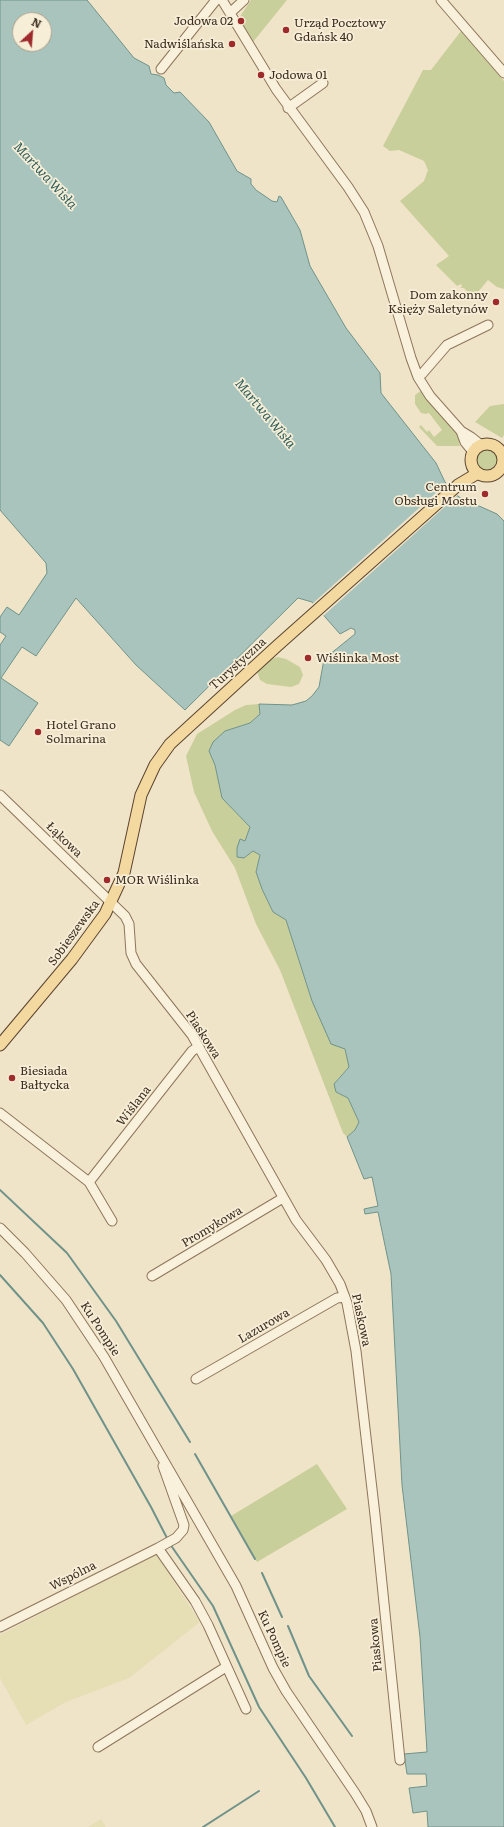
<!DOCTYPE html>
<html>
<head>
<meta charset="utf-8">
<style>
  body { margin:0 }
  #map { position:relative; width:504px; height:1827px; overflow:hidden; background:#f0e4c8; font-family:Literata,serif }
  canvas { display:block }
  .north { position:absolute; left:12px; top:12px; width:40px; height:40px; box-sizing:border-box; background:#f7eed8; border:1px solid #ada18e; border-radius:50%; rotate:26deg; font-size:11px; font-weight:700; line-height:16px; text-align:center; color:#3d2e20 }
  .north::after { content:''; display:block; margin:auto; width:14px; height:18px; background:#9e2a2b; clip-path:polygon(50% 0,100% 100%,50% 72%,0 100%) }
</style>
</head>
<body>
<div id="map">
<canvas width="504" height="1827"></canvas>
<div class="north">N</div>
</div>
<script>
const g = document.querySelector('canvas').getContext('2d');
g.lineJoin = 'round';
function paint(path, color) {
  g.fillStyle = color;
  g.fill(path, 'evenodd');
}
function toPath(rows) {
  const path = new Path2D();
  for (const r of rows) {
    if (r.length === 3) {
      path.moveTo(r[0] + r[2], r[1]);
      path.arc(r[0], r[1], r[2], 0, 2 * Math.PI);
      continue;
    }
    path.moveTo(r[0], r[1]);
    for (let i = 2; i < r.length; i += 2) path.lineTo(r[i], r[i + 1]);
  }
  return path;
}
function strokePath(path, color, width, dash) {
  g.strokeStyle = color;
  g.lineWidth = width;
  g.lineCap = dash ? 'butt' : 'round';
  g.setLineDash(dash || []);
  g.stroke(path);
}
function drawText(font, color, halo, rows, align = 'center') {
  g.font = font + ' Literata,serif';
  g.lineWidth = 3.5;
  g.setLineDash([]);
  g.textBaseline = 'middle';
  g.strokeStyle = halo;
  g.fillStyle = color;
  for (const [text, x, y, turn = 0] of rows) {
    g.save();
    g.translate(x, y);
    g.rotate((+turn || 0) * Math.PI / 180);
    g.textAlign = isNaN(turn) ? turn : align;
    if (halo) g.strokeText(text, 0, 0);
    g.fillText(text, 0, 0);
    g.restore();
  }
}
paint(toPath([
  [156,1554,200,1622,129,1678,66,1702,26,1725,0,1678,0,1635],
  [101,1819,106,1827,88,1827]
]), '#e6deb5');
paint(toPath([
  [251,0,287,0,253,42,239,18],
  [461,31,504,81,504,289,497,287,488,280,473,298,464,288,460,288,462,287,461,284,457,286,436,265,449,256,400,201,424,181,428,170,424,161,399,150,390,151,383,146,423,70,431,70],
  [422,390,461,439,459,442,460,446,437,446,419,427,421,425,427,432,429,430,434,437,442,430,429,413,426,414,421,413,415,404,415,395],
  [504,404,504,435,502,438,475,422,490,406],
  [487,460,11],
  [278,657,286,659,300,667,303,675,299,684,291,687,267,684,260,680,257,671,271,659],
  [259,704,260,714,250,723,225,731,209,751,215,765,222,798,250,827,245,841,239,839,244,858,253,851,260,855,256,872,262,889,273,912,286,920,312,1001,345,1049,349,1067,337,1080,336,1092,348,1098,359,1122,355,1130,347,1137,343,1133,280,970,256,924,235,868,212,831,194,792,186,756,197,734,235,710,246,705],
  [317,1464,347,1509,257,1562,231,1516]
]), '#c9cf9b');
const water = toPath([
  [0,0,87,0,134,58,149,66,151,74,158,75,164,78,166,85,174,93,180,92,209,122,237,171,251,179,251,184,256,190,272,201,277,202,279,196,281,197,300,230,310,266,346,328,380,373,381,393,436,463,445,482,459,497,497,514,504,521,504,1827,428,1827,427,1811,413,1813,409,1788,427,1786,426,1774,407,1774,404,1754,427,1752,420,1637,402,1485,391,1274,378,1212,365,1214,364,1209,378,1206,372,1177,364,1179,347,1137,355,1130,359,1122,348,1098,336,1092,334,1084,349,1067,345,1049,331,1044,312,1001,286,920,273,912,262,889,256,872,260,855,253,851,244,858,237,857,237,848,240,839,245,841,250,827,222,798,215,765,209,751,213,742,225,731,250,723,260,714,259,704,292,705,306,701,312,696,319,687,324,659,355,634,355,630,351,628,340,634,312,602,298,598,185,710,136,665,76,598,36,656,22,647,1,678,38,703,9,746,0,740,0,645,6,636,0,632,0,617,7,607,19,615,47,573,46,563,0,510,0,0],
  [20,20,44,20,44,44,20,44,20,20]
]);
paint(water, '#a9c4bc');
strokePath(water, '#6f938a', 1);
paint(toPath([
  [448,482,459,494,322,617,311,605]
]), '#f0e4c8');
strokePath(toPath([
  [0,1190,67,1253,116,1321,190,1442],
  [0,1275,43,1323,73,1369,151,1507,168,1540],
  [195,1454,255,1559],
  [170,1544,213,1606,259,1707,306,1778,335,1827],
  [262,1573,282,1617],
  [288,1626,309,1676,352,1736],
  [203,1827,259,1791]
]), '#6f938a', 2);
const minor = toPath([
  [222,0,276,89,348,187,364,212,378,246,411,358,418,377,430,396,461,431,465,442,473,452],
  [441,0,504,73],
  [230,13,244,0],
  [161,69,216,0],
  [288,108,323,83],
  [418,377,422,374,447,345,488,325],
  [461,431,471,437,481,445],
  [0,795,125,916,129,924,131,953,136,964,192,1035,296,1220,326,1260,340,1284,347,1303,356,1351,375,1515,400,1760],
  [0,1113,89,1182,192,1051,198,1047],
  [89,1182,112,1221],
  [0,1228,25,1253,66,1300,104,1357,236,1586,273,1668,286,1691,355,1793,366,1811,372,1827],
  [152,1276,283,1198],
  [196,1379,337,1298,345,1297],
  [163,1466,184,1525,183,1530,176,1538,158,1548,195,1601,208,1625,246,1709],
  [0,1627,158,1548],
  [98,1747,226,1667]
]);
const major = toPath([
  [487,460,16],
  [0,1045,72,959,105,914,124,873,141,795,155,765,170,744,277,646,458,485,478,473]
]);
strokePath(minor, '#8d765c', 11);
strokePath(major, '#5b4430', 13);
strokePath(minor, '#faf1dc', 9);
strokePath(major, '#f3d9a0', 11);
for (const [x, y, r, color] of [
  [241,21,4,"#9e2a2b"],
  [286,30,4,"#9e2a2b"],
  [232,44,4,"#9e2a2b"],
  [261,75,4,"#9e2a2b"],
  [496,302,4,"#9e2a2b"],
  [485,494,4,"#9e2a2b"],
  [308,658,4,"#9e2a2b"],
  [38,732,4,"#9e2a2b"],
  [107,880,4,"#9e2a2b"],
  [12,1078,4,"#9e2a2b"]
]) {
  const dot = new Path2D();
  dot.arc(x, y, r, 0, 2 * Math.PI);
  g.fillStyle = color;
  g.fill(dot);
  strokePath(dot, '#f7eed8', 1.5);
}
drawText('12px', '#3d2e20', '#f7eed8', [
  ["Jodowa 02",233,21,"right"],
  ["Urząd Pocztowy",294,23],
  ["Gdańsk 40",294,37],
  ["Nadwiślańska",224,44,"right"],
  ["Jodowa 01",269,75],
  ["Dom zakonny",488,295,"right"],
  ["Księży Saletynów",488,309,"right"],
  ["Centrum",477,487,"right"],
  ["Obsługi Mostu",477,501,"right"],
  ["Wiślinka Most",316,658],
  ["Hotel Grano",46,725],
  ["Solmarina",46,739],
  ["MOR Wiślinka",115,880],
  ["Biesiada",20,1071],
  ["Bałtycka",20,1085]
], 'left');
drawText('12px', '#3d2e20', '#f7eed8', [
  ["Turystyczna",238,664,-42],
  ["Łąkowa",64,840,44],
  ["Sobieszewska",74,933,-54],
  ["Piaskowa",203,1035,57],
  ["Wiślana",134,1106,-52],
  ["Promykowa",212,1227,-31],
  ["Piaskowa",361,1320,78],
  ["Lazurowa",264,1326,-30],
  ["Ku Pompie",100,1329,57],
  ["Wspólna",73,1576,-27],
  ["Ku Pompie",274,1639,65],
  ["Piaskowa",376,1645,-95]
]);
drawText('italic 13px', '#2f5d5a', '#f7eed8', [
  ["Martwa Wisła",45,176,47],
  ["Martwa Wisła",265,414,50]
]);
</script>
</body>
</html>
